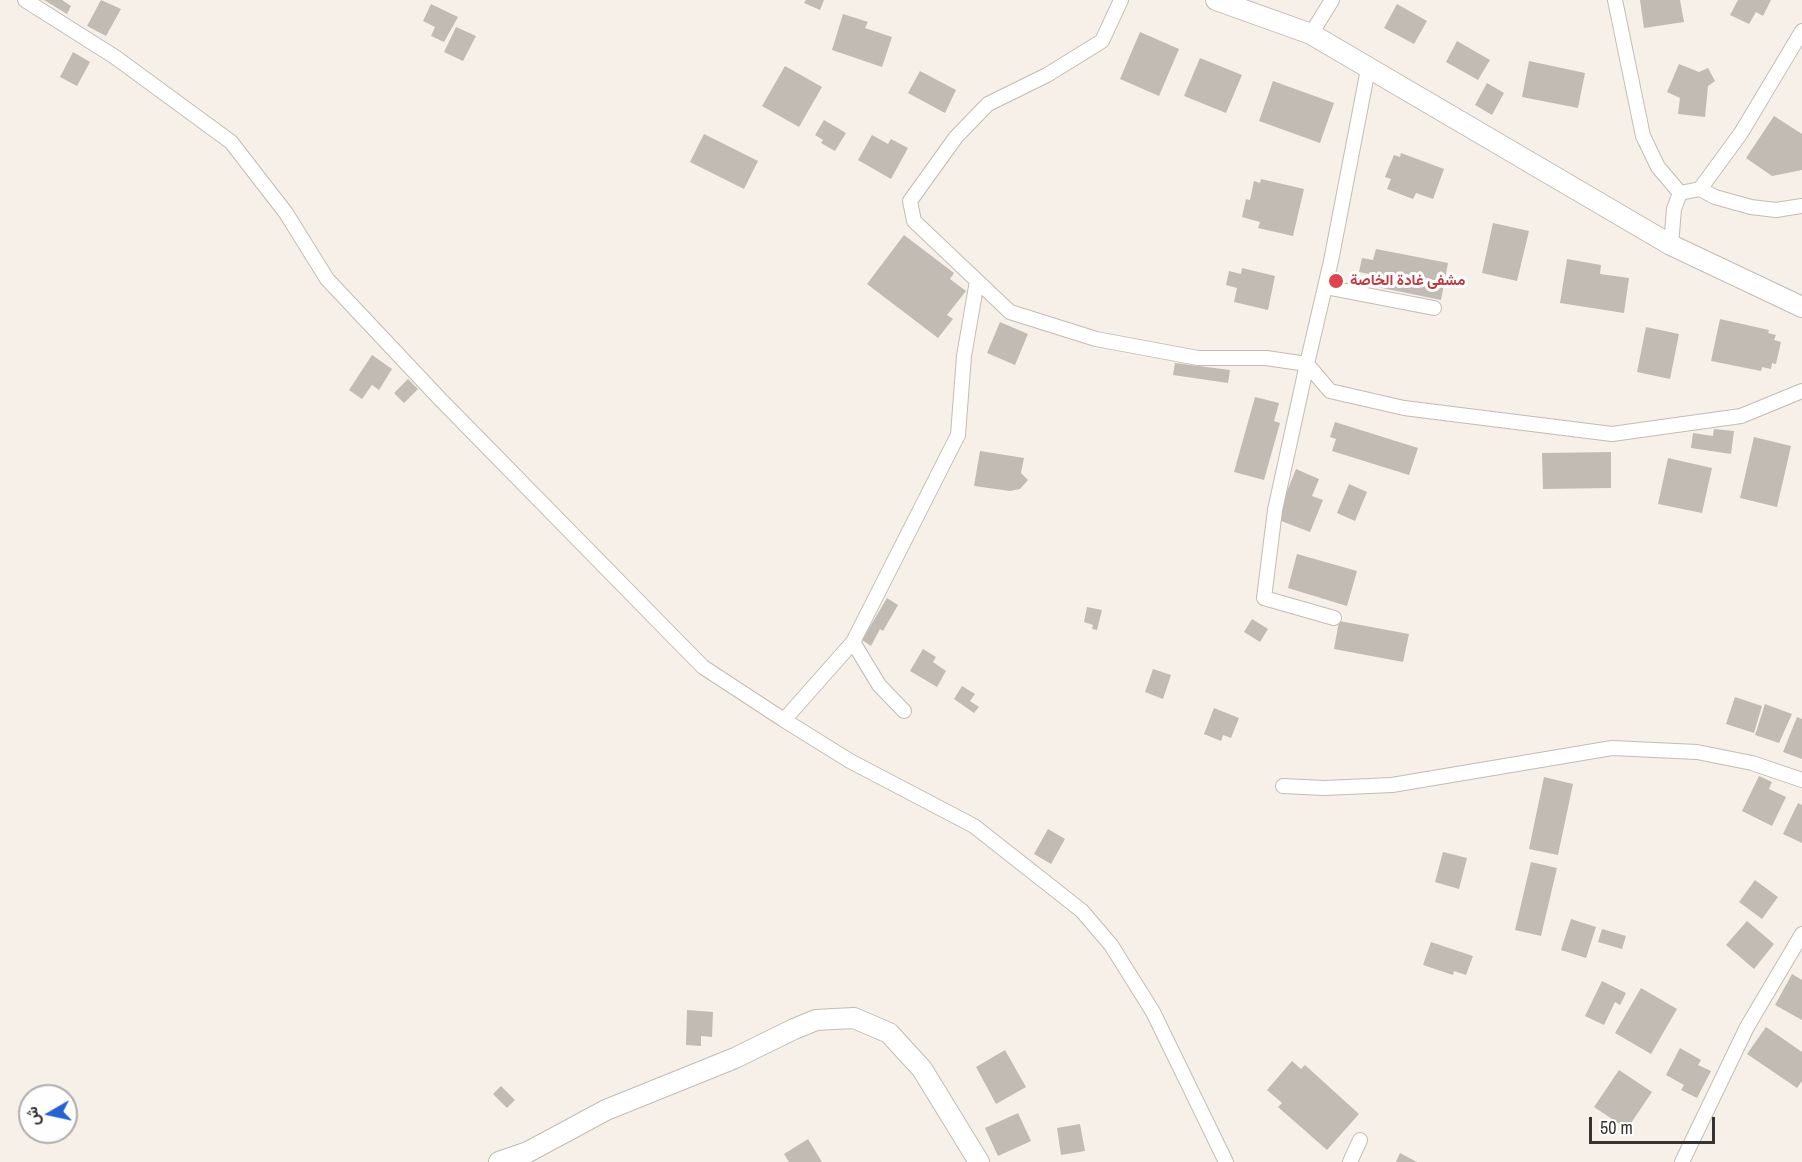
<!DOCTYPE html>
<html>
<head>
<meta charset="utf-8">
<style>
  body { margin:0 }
  #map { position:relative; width:1802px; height:1162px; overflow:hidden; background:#f6f0e8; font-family:"Archivo Narrow",Vazirmatn,sans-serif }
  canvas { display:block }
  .north { position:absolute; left:18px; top:1084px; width:60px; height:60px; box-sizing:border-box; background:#fefefe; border:2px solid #aeadac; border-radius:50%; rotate:261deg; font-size:16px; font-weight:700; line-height:24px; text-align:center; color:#353330 }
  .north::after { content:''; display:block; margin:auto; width:21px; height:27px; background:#2563d0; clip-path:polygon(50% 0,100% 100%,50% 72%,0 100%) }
  .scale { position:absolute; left:1589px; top:1117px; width:126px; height:27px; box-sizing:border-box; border:3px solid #353330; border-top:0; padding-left:8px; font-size:18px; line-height:21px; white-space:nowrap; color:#353330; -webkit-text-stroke:4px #fefefe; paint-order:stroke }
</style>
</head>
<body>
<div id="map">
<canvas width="1802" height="1162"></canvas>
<div class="north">ش</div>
<div class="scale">50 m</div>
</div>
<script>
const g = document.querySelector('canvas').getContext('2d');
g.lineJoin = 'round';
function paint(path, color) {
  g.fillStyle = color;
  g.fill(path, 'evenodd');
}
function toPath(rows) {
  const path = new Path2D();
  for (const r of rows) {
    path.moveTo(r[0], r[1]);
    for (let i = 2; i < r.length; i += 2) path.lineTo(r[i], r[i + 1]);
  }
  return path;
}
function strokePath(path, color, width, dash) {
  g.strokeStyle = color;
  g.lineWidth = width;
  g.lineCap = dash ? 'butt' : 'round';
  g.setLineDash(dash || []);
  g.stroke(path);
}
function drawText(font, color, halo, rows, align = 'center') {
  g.font = font + ' "Archivo Narrow",Vazirmatn,sans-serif';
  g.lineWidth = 6;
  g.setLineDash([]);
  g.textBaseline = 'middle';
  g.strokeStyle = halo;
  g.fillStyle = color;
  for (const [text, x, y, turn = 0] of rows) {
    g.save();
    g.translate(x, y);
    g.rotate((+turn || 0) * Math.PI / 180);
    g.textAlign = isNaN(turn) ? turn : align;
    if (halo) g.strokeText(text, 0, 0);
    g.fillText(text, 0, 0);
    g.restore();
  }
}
paint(toPath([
  [44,0,62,0,71,6,67,14],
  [101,0,121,9,106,36,87,26],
  [806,0,824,0,820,10,804,3],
  [1640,0,1680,0,1684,22,1644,28],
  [1738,0,1771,0,1763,16,1756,12,1749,24,1730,15],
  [431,4,458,17,444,42,431,36,435,27,423,21],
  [1397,4,1427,21,1414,44,1384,28],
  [843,14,868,22,865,28,892,37,882,67,832,50],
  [456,27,476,36,463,61,444,52],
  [1140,32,1179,49,1159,96,1120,79],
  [1457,41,1490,60,1478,80,1446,62],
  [73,52,90,62,77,86,60,77],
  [1200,58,1242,75,1226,113,1184,96],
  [1529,61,1585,73,1578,108,1522,97],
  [1679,64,1699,72,1708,68,1715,81,1708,86,1705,117,1678,114,1680,98,1667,92],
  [785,66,822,87,799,127,762,106],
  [920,71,956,90,945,113,908,93],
  [1273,81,1334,103,1320,143,1259,121],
  [1487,83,1504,93,1492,115,1475,105],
  [1774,116,1802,134,1802,170,1772,176,1746,158],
  [824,120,846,133,835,151,821,143,823,140,815,135],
  [704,134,758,161,744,189,690,162],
  [872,135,888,144,891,139,908,148,891,179,858,160],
  [1401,153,1444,169,1433,199,1416,193,1413,199,1387,189,1391,179,1385,177,1394,155,1400,157],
  [1261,179,1304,189,1293,236,1258,228,1260,222,1242,217,1246,199,1250,200,1254,181,1260,183],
  [1493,223,1529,231,1517,281,1482,273],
  [904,235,954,273,950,279,966,291,947,315,953,319,938,338,867,284],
  [1376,249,1448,263,1441,300,1367,285,1369,274,1359,272,1362,258,1373,260],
  [1567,259,1601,265,1600,274,1629,278,1624,313,1560,303],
  [1242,268,1275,276,1268,310,1234,302,1237,288,1226,285,1229,271,1241,274],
  [1720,319,1769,330,1768,333,1776,335,1774,340,1781,342,1776,364,1772,363,1771,369,1762,367,1761,371,1711,361],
  [1000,322,1028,334,1015,365,987,353],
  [1646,327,1679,334,1670,379,1637,372],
  [372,355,392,369,379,390,372,385,362,399,349,390],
  [1175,363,1230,370,1228,383,1173,375],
  [408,379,418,389,404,403,394,393],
  [1255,397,1279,403,1274,421,1280,423,1264,480,1234,472],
  [1335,422,1418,448,1409,475,1332,451,1336,439,1330,437],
  [1714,429,1734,431,1731,454,1691,448,1693,433,1713,436],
  [1754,437,1791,446,1777,507,1740,498],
  [980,451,1024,458,1021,473,1028,480,1020,489,1010,491,974,486],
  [1611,452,1611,488,1543,489,1542,453],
  [1668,458,1712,468,1702,513,1658,504],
  [1296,469,1319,479,1312,496,1323,500,1310,532,1276,519],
  [1349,484,1367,492,1355,521,1337,513],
  [1297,554,1357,571,1347,606,1288,588],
  [887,598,898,605,883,631,880,629,871,646,862,640],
  [1087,607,1102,610,1097,630,1092,629,1093,625,1084,622],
  [1252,619,1268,629,1260,642,1244,632],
  [1339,621,1409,634,1403,662,1334,649],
  [923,649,936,657,933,662,946,671,937,687,910,671],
  [1153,669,1171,675,1163,699,1145,692],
  [962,686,975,694,970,701,979,707,974,713,954,699],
  [1735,697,1762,706,1754,733,1726,724],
  [1765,704,1792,714,1779,743,1755,735],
  [1214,708,1239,718,1231,738,1223,735,1221,741,1204,734],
  [1797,717,1802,719,1802,759,1783,752],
  [1759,776,1772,782,1769,789,1786,797,1772,826,1742,811],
  [1544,777,1573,784,1558,855,1529,849],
  [1798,803,1802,805,1802,843,1783,834],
  [1048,829,1065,839,1051,864,1034,854],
  [1443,852,1467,858,1459,889,1435,882],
  [1531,862,1557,868,1541,936,1515,930],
  [1755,880,1778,897,1762,919,1739,902],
  [1571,919,1596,927,1586,958,1561,950],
  [1747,921,1774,944,1754,969,1726,945],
  [1602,929,1626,936,1622,949,1598,942],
  [1431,942,1473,956,1466,975,1454,971,1453,975,1423,965],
  [1792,974,1802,980,1802,1020,1775,1005],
  [1602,981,1626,993,1620,1005,1615,1002,1604,1025,1585,1016],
  [1641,988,1677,1009,1651,1054,1615,1033],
  [687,1010,713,1012,712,1037,701,1036,701,1046,686,1045],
  [1766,1027,1802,1052,1802,1081,1797,1088,1747,1054],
  [1680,1048,1701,1060,1698,1065,1711,1071,1697,1098,1681,1090,1684,1085,1666,1075],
  [1005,1050,1026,1087,996,1104,976,1067],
  [1292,1061,1301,1069,1305,1065,1359,1114,1327,1150,1278,1107,1282,1103,1267,1090],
  [1619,1070,1652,1092,1627,1129,1594,1107],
  [501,1086,515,1100,507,1108,493,1094],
  [1018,1113,1031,1141,998,1156,985,1128],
  [1080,1124,1085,1151,1061,1155,1057,1128],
  [808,1139,822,1162,789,1162,784,1154],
  [1400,1153,1417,1162,1396,1162]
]), '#c1bbb4');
const street = toPath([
  [25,0,115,57,231,142,286,213,327,279,440,399,703,667,784,720],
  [1121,0,1102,41,1047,75,988,104,956,137,910,201,914,221,1010,312,1096,339,1198,358,1266,358,1307,364,1275,510,1264,598,1334,618],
  [1615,0,1643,136,1658,167,1680,193],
  [1311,34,1332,0],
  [1368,69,1331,261,1307,364,1330,391,1404,408,1612,434,1741,416,1802,391],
  [1700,189,1741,133,1802,31],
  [1671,245,1674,209,1680,193,1700,189,1715,197,1751,207,1776,210,1802,206],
  [977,281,964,356,958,435,853,642,784,720,850,761,974,826,1082,911,1111,945,1153,1012,1226,1162],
  [1325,287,1434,308],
  [853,642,879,685,904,711],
  [1283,786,1324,788,1392,785,1612,748,1697,752,1752,763,1802,780],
  [1350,1162,1360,1140],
  [1682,1162,1747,1027,1802,934]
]);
const secondary = toPath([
  [1216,0,1311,34,1671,245,1802,307],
  [499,1162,528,1152,606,1110,735,1058,794,1029,816,1020,854,1018,889,1033,922,1069,979,1162]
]);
strokePath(street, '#c2bcb4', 16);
strokePath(secondary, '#c2bcb4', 22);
strokePath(street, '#fff', 14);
strokePath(secondary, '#fff', 20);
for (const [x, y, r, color] of [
  [1336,281,8,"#e0444e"]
]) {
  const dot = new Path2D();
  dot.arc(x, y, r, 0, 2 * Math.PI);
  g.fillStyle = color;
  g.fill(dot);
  strokePath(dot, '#fefefe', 2);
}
drawText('bold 15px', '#be3a42', '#fefefe', [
  ["مشفى غادة الخاصة",1350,281]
], 'left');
</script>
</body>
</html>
